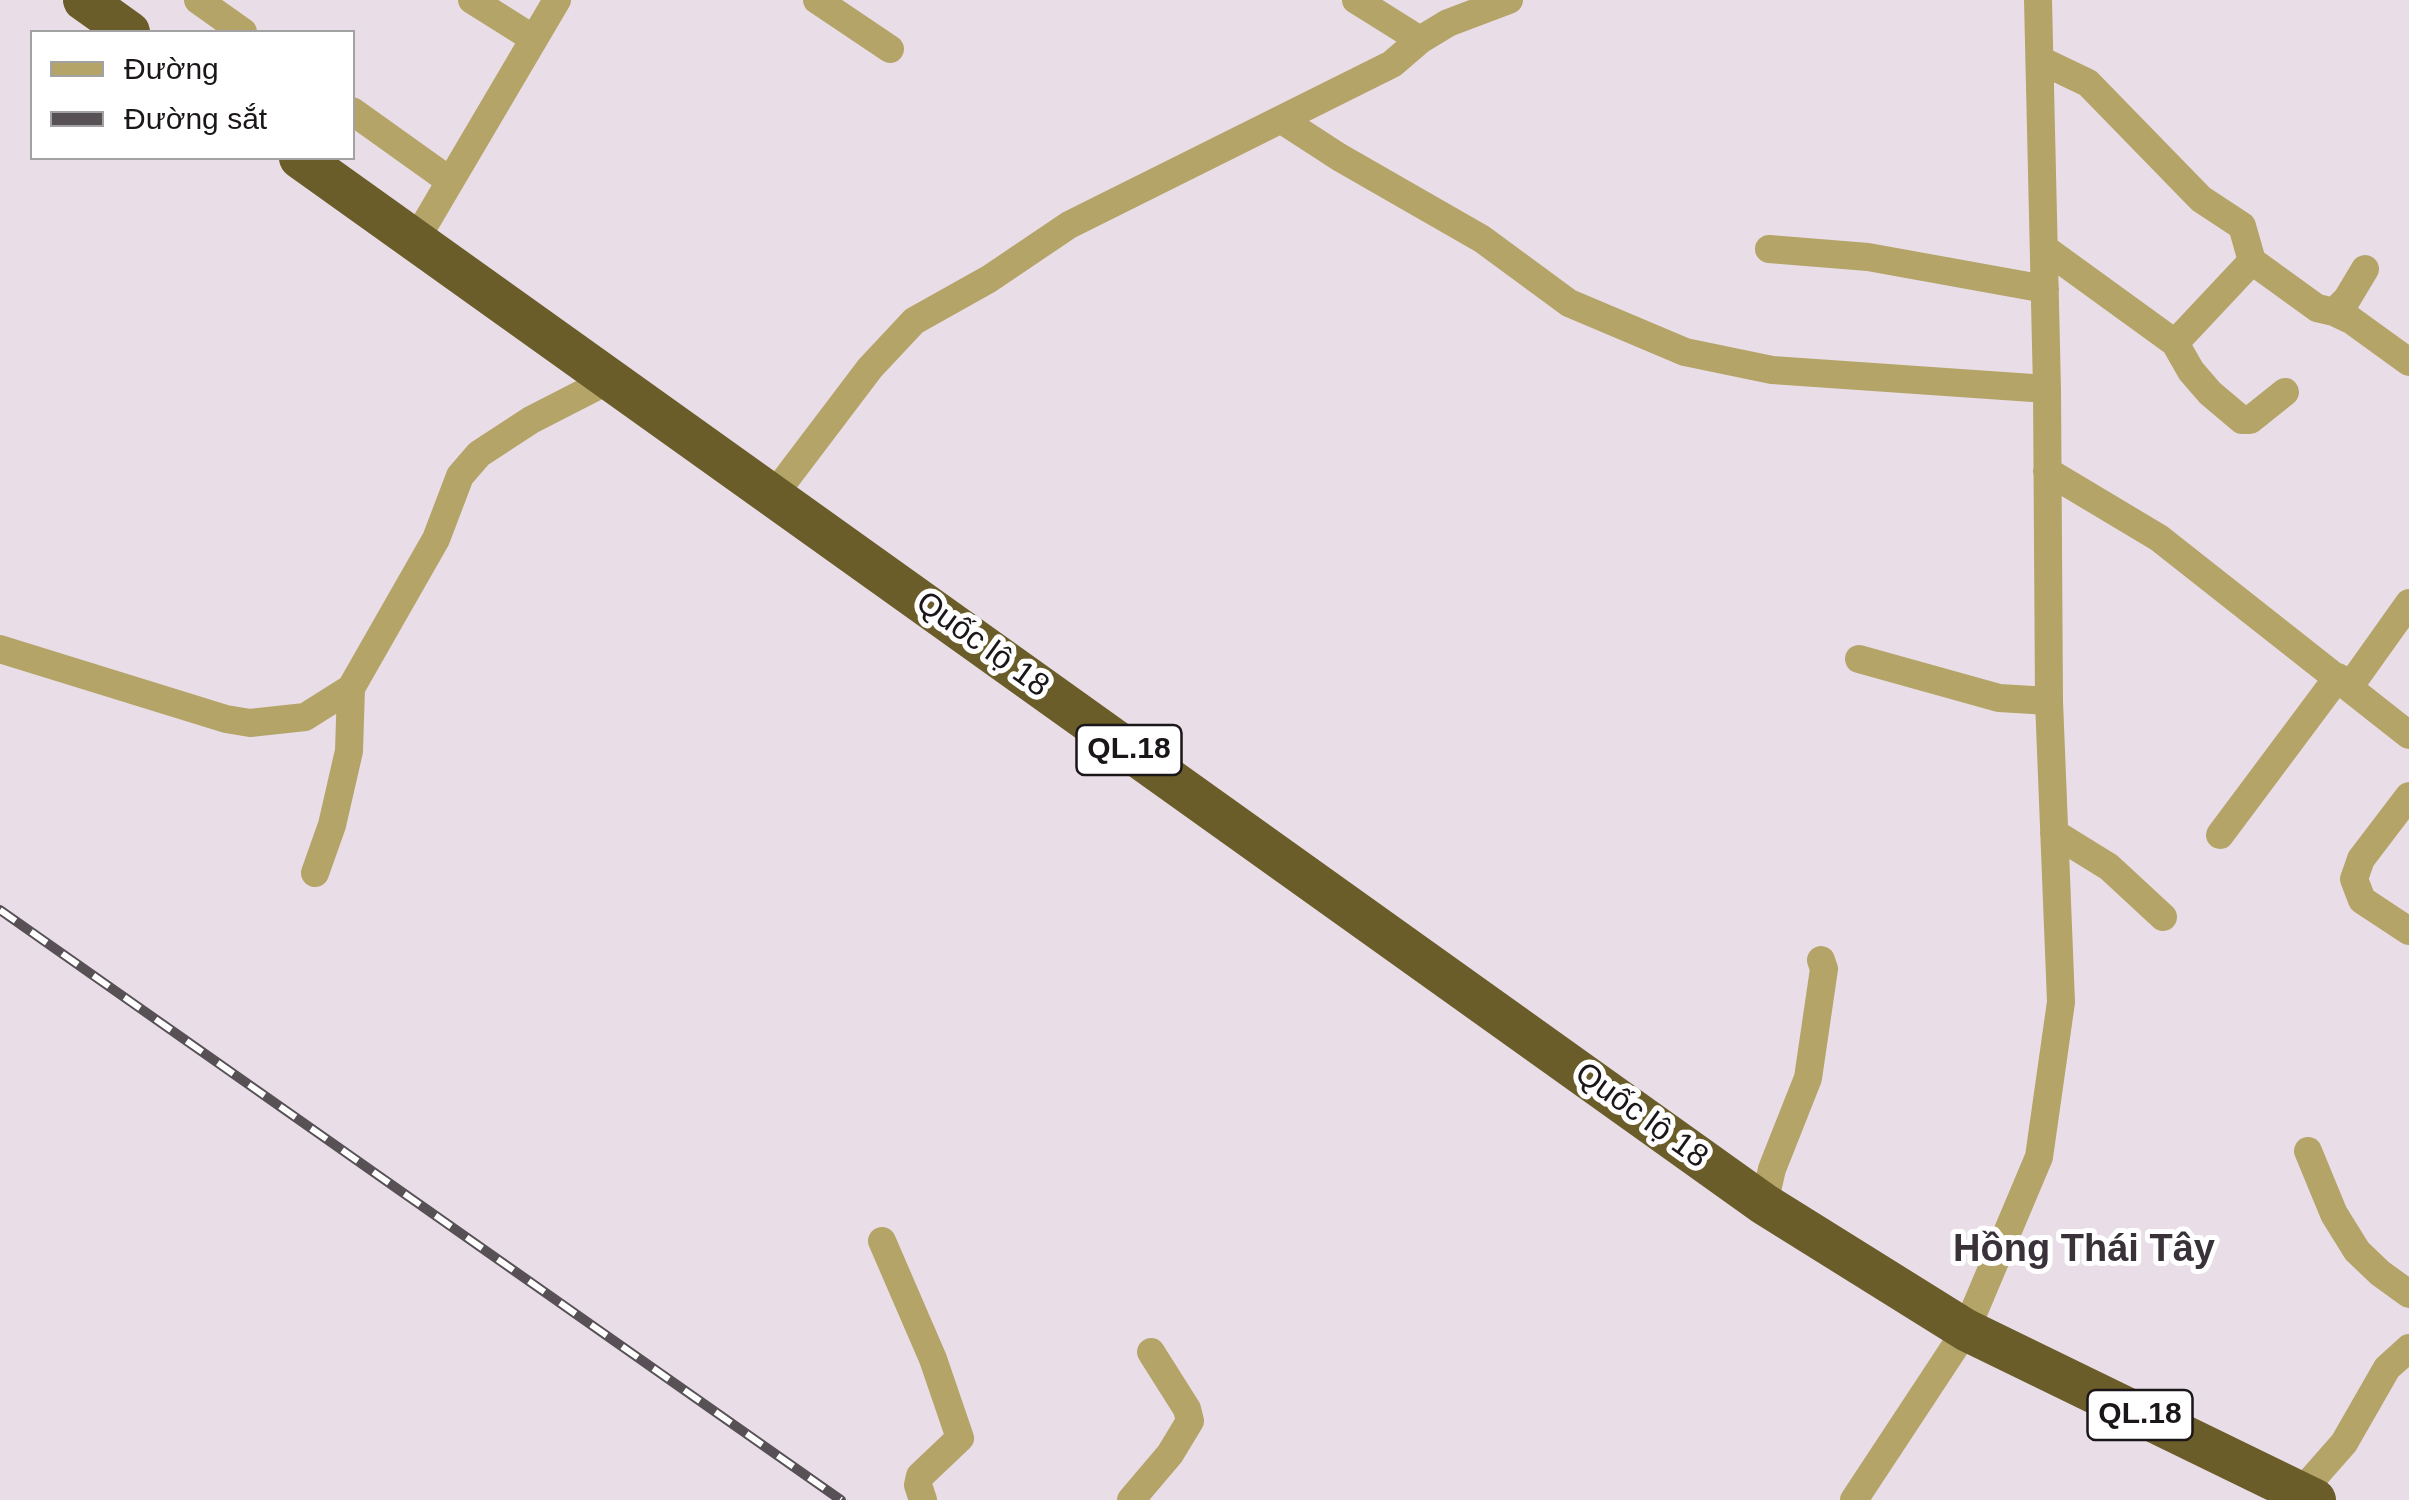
<!DOCTYPE html>
<html>
<head>
<meta charset="utf-8">
<style>
  body { margin:0 }
  #map { position:relative; width:2409px; height:1500px; overflow:hidden; background:#e9dee8; font-family:Helvetica,sans-serif }
  canvas { display:block }
  .legend { position:absolute; left:30px; top:30px; width:325px; height:130px; box-sizing:border-box; background:#fff; border:2px solid #a3a2a3; margin:0; padding:12px 18px; list-style:none; font-size:30px; color:#1a1619 }
  .legend li { display:flex; align-items:center; gap:20px; height:50px }
  .legend b { width:50px; border:2px solid #a3a2a3 }
</style>
</head>
<body>
<div id="map">
<canvas width="2409" height="1500"></canvas>
<ul class="legend">
<li><b style="height:12px;background:#b4a467"></b>Đường</li>
<li><b style="height:12px;background:#575156"></b>Đường sắt</li>
</ul>
</div>
<script>
const g = document.querySelector('canvas').getContext('2d');
g.lineJoin = 'round';
function toPath(rows) {
  const path = new Path2D();
  for (const r of rows) {
    path.moveTo(r[0], r[1]);
    for (let i = 2; i < r.length; i += 2) path.lineTo(r[i], r[i + 1]);
  }
  return path;
}
function strokePath(path, color, width, dash) {
  g.strokeStyle = color;
  g.lineWidth = width;
  g.lineCap = dash ? 'butt' : 'round';
  g.setLineDash(dash || []);
  g.stroke(path);
}
function drawText(font, color, halo, rows, align = 'center') {
  g.font = font + ' Helvetica,sans-serif';
  g.lineWidth = 10;
  g.setLineDash([]);
  g.textBaseline = 'middle';
  g.strokeStyle = halo;
  g.fillStyle = color;
  for (const [text, x, y, turn = 0] of rows) {
    g.save();
    g.translate(x, y);
    g.rotate((+turn || 0) * Math.PI / 180);
    g.textAlign = isNaN(turn) ? turn : align;
    if (halo) g.strokeText(text, 0, 0);
    g.fillText(text, 0, 0);
    g.restore();
  }
}
strokePath(toPath([
  [198,0,243,32],
  [472,0,534,39],
  [817,0,890,49],
  [1356,0,1420,40],
  [2040,60,2088,83,2201,199,2242,226,2252,261,2317,308,2334,312,2347,299,2365,269],
  [352,111,450,181],
  [1282,120,1339,157,1482,239,1569,303,1685,352,1772,370,2047,389],
  [415,241,557,0],
  [2044,248,2175,343,2191,371,2210,393,2242,420,2250,420,2285,392],
  [1769,249,1868,257,2045,289],
  [2334,312,2351,320,2409,362],
  [2175,343,2252,261],
  [2047,471,2159,538,2409,735],
  [773,496,870,368,914,321,989,279,1069,225,1392,64,1420,40,1448,23,1509,0],
  [0,649,226,719,250,723,305,717,351,688,436,539,460,476,479,454,531,420,611,379],
  [1859,659,1999,698,2049,701],
  [2350,686,2409,603],
  [2409,796,2361,859,2354,879,2362,900,2409,931],
  [2054,833,2109,867,2163,917],
  [2220,835,2338,677],
  [315,873,332,825,349,751,351,688],
  [2308,1151,2334,1214,2357,1251,2380,1273,2409,1294],
  [1764,1204,1772,1169,1808,1078,1824,969,1821,960],
  [882,1241,933,1359,960,1438,920,1476,918,1485,923,1500],
  [2300,1493,2344,1443,2387,1368,2409,1348],
  [1131,1500,1170,1454,1190,1421,1187,1409,1151,1352],
  [1854,1500,1966,1330,2039,1157,2061,1002,2049,701,2047,389,2038,0]
]), '#b4a467', 28);
strokePath(toPath([
  [84,0,129,32],
  [300,158,1764,1204,1966,1330,2315,1500]
]), '#6b5d29', 42);
const rail = toPath([
  [0,910,841,1500]
]);
strokePath(rail, '#575156', 10);
strokePath(rail, '#fff', 6, [19]);
for (const [x, y, w] of [
  [1129,750,105],
  [2140,1415,105]
]) {
  const box = new Path2D();
  box.roundRect(x - w / 2, y - 25, w, 50, 8);
  g.fillStyle = '#fff';
  g.fill(box);
  strokePath(box, '#1a1619', 2.5);
}
drawText('bold 30px', '#1a1619', null, [
  ["QL.18",1129,750],
  ["QL.18",2140,1415]
]);
drawText('32px', '#1a1619', '#fff', [
  ["Quốc lộ 18",982,645,36],
  ["Quốc lộ 18",1641,1116,36]
]);
drawText('bold 38px', '#3a3239', '#fff', [
  ["Hồng Thái Tây",2084,1251]
]);
</script>
</body>
</html>
